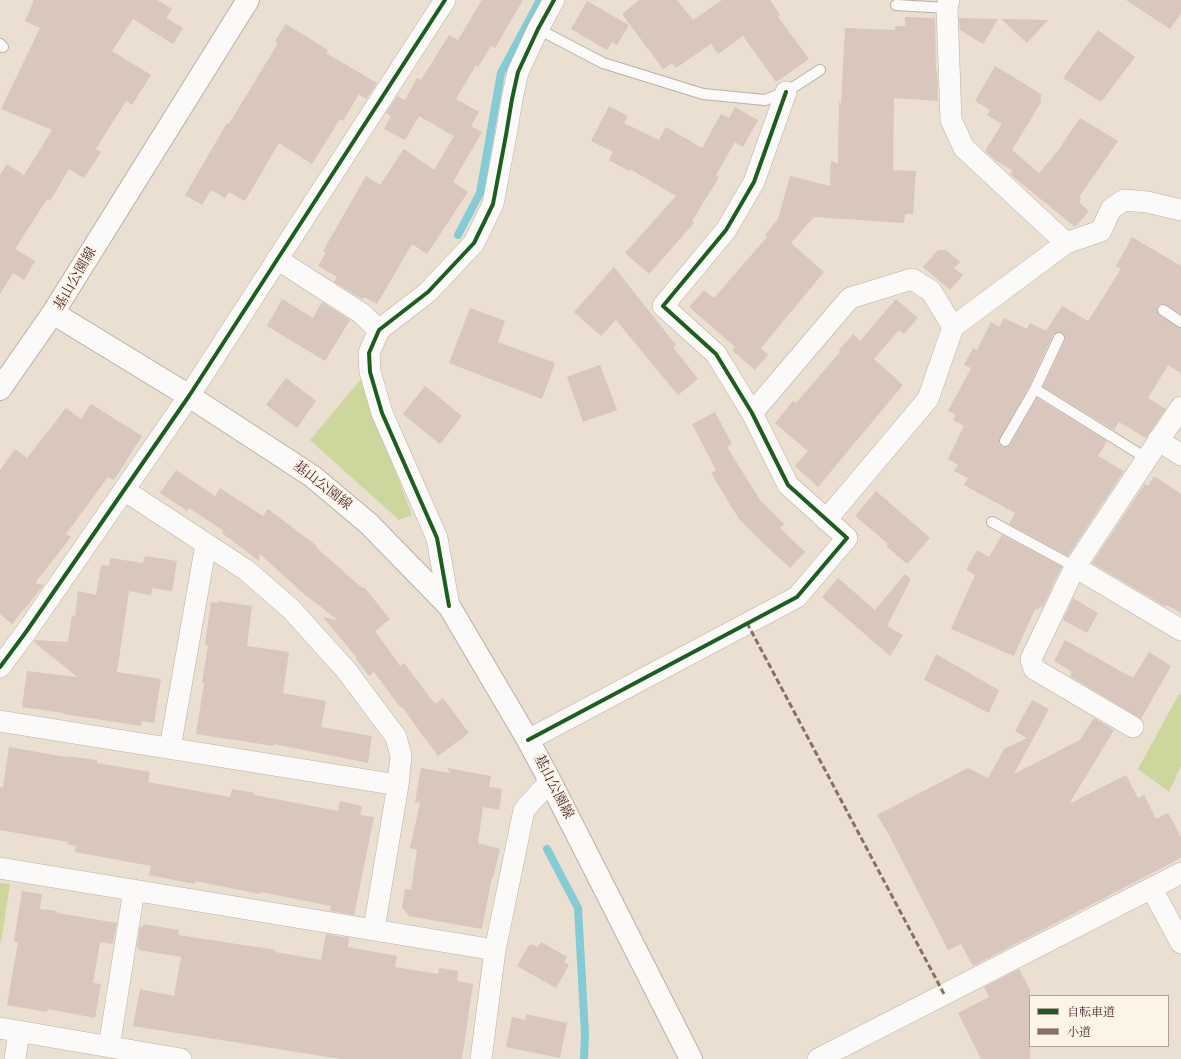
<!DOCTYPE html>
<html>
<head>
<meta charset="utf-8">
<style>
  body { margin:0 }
  #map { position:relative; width:1181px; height:1059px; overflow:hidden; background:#eadfd0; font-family:Cardo,"Noto Serif JP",serif }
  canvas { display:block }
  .legend { position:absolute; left:1029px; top:995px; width:140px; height:52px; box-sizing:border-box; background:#fcf5e5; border:1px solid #b59f9b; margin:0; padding:5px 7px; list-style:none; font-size:12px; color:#4a1f2b }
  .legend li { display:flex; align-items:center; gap:8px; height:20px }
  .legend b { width:20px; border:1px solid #b59f9b }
</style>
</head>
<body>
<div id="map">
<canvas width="1181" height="1059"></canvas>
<ul class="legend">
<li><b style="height:5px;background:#1b5e20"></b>自転車道</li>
<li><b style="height:5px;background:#8d6e63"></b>小道</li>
</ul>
</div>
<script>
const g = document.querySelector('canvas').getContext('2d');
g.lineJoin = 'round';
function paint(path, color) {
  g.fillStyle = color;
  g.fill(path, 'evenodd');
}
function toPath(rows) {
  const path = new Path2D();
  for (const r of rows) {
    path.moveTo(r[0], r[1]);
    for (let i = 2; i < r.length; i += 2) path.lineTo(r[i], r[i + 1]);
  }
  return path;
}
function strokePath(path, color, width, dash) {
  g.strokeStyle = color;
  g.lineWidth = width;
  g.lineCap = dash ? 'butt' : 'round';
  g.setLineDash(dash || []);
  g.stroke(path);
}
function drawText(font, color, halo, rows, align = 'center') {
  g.font = font + ' Cardo,"Noto Serif JP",serif';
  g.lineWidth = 3;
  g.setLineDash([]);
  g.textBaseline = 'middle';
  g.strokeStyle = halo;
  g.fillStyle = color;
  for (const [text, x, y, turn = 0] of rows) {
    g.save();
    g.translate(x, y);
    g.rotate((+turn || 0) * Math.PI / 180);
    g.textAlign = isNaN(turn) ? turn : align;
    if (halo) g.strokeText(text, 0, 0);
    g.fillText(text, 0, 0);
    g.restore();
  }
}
paint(toPath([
  [362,378,393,465,412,515,399,520,310,440],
  [1179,694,1181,695,1181,766,1169,792,1138,769],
  [0,883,10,884,1,942,0,942]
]), '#cdd69c');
strokePath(toPath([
  [458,235,480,193,501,73,540,0],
  [547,849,578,908,585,1034,584,1059]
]), '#84cbd4', 8);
paint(toPath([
  [34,0,157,0,172,9,166,18,183,28,173,44,133,19,112,51,151,75,132,105,126,101,96,149,101,152,84,178,69,169,50,201,47,199,15,249,35,261,24,280,13,273,0,294,0,175,7,164,24,175,52,130,1,109,40,28,25,21],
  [482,0,523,0,495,48,491,46,478,67,476,65,456,99,479,112,471,126,482,132,453,182,468,192,427,254,412,244,377,304,364,297,362,299,334,282,337,277,318,266,326,252,323,251,366,176,380,185,404,149,434,170,454,136,419,116,405,140,384,129,391,116,386,113,397,96,405,100,417,78,421,80,449,35,458,40],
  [639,0,677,0,693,20,722,0,770,0,780,15,778,17,809,59,776,82,743,36,718,54,711,44,676,68,672,63,663,69,622,14],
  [1126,0,1181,0,1181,13,1170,29],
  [587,1,629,25,617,45,612,42,607,50,571,29],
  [905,17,935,18,936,71,937,71,938,101,894,98,893,170,916,171,913,214,905,214,904,223,814,217,791,243,824,272,761,348,768,355,755,370,732,350,735,347,689,307,704,290,714,298,767,237,765,235,778,219,790,176,830,186,831,161,838,164,839,101,841,104,845,28,895,30,895,26,905,26],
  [959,18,998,19,983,44,960,30],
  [1001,19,1048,20,1027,43],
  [286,24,328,50,326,53,377,83,366,99,359,94,343,121,340,119,312,164,279,143,245,201,229,192,225,198,211,190,202,205,185,195,227,123,229,124,278,43,275,41],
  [1098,30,1135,57,1101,102,1063,78],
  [995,66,1041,94,1041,102,1012,150,1039,173,1057,152,1080,118,1118,141,1079,197,1081,199,1079,202,1089,211,1075,227,1010,174,1013,171,995,160,985,151,1002,124,987,115,990,110,975,101],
  [609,106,628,116,624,123,659,140,666,127,702,148,721,114,729,118,735,107,758,120,743,147,735,142,716,175,719,177,692,221,694,223,649,274,625,253,676,196,630,169,629,171,609,160,613,152,591,141],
  [1132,237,1181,266,1181,314,1164,304,1160,304,1157,309,1159,315,1181,328,1181,373,1168,365,1148,398,1166,409,1146,438,1119,422,1114,430,1043,387,1065,340,1064,334,1058,332,1053,335,1029,386,999,441,999,444,1002,447,1008,447,1010,445,1037,398,1107,441,1098,456,1124,471,1068,556,1009,524,1015,513,964,485,968,478,954,471,958,465,948,459,964,426,953,420,956,415,948,411,971,368,964,365,973,348,977,350,991,322,999,327,1004,318,1027,329,1030,323,1046,331,1062,306,1088,321,1121,269,1116,266],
  [938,250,946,250,960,262,954,268,963,275,950,290,923,267],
  [614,267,676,345,673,347,698,379,678,395,616,320,601,336,574,312],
  [282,299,313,318,322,302,350,320,325,361,267,326],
  [896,299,918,318,904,334,899,330,874,359,903,385,818,487,795,466,808,451,775,423,793,401,796,403,840,352,839,350,853,334,860,341],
  [470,308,505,321,498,342,555,363,542,399,449,363],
  [600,365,617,410,583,422,567,377],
  [286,378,316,401,297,428,266,405],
  [425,386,462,416,440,444,403,414],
  [91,404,142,436,114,480,108,477,66,534,71,537,35,583,44,585,12,624,0,614,0,470,15,449,27,458,66,408,81,419],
  [715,412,732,444,727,447,760,500,784,524,780,528,805,552,790,568,764,544,739,519,711,473,716,470,692,424],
  [176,470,215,496,220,488,263,516,268,509,317,546,316,547,362,588,364,587,390,619,375,631,400,666,404,663,435,704,443,698,469,733,438,756,402,707,401,708,374,672,369,676,356,659,357,658,323,617,338,620,304,594,260,554,259,561,222,533,224,531,189,508,187,511,160,493],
  [1154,476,1181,494,1181,613,1167,605,1166,607,1092,563,1145,484,1148,486],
  [876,491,930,538,907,564,886,546,888,544,855,516],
  [1002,535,1062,567,1052,586,1053,586,1042,608,1040,606,1038,610,1035,609,1014,656,951,629,975,575,966,570,977,550,989,557],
  [145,556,177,561,172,591,152,588,151,595,129,591,117,672,161,679,154,723,142,721,141,726,64,714,64,713,22,707,27,671,77,677,34,642,35,640,68,642,72,615,75,617,78,591,96,595,101,565,109,566,110,558,143,563],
  [905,574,911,579,887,626,903,635,890,656,822,597,838,578,875,610],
  [1073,598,1098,613,1087,633,1063,620],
  [218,601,252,606,247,646,289,652,283,693,326,701,321,727,372,736,368,763,274,744,274,746,196,734,204,683,202,682,208,646,205,645,211,602,218,603],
  [1065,640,1133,678,1149,652,1171,666,1141,719,1070,676,1072,672,1054,661],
  [936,654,999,690,989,713,924,680],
  [1032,700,1049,709,1014,774,1080,740,1094,718,1114,730,1069,804,1126,775,1138,798,1144,795,1156,819,1168,813,1181,837,1181,858,973,966,961,944,948,950,888,833,877,815,968,768,988,778,1004,749,1027,738,1015,731],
  [9,747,65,757,65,756,97,760,97,763,150,772,148,782,230,797,232,789,255,793,254,795,338,811,340,801,362,806,360,815,374,817,354,915,330,911,331,906,261,892,260,894,195,881,195,884,149,875,151,866,75,852,76,846,67,844,68,842,0,830,0,787,3,788],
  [421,768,451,773,447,768,491,776,489,787,502,789,499,810,483,807,478,843,500,849,493,878,492,877,482,929,409,916,402,907,405,889,411,890,417,850,410,848,420,803,415,802],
  [22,891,42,894,40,909,57,911,57,913,117,923,113,944,100,942,93,983,101,984,95,1018,48,1009,47,1012,7,1005,18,942,14,941],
  [143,924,179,930,178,935,276,950,275,952,321,960,326,934,349,938,348,947,397,956,395,967,438,974,439,968,458,971,457,981,473,984,462,1059,341,1059,133,1026,140,989,174,996,181,957,139,950,139,948,137,948,140,927,143,927],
  [541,942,567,957,564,962,569,965,556,988,517,966,529,945,530,946,532,944,538,947],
  [1019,969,1030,990,1030,1059,981,1059,958,1013,989,997,984,987],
  [526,1014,567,1023,560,1058,506,1047,512,1017,525,1020]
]), '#d9c6bc');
const lane = toPath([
  [896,5,947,8],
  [538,29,603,63,703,94,765,100,786,92,820,70],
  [0,44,3,47],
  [1163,310,1181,322],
  [1059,338,1035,389,1146,458],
  [1005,441,1035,389],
  [992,522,1075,567]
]);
const street = toPath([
  [949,0,947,8,951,120,964,148,1066,243],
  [277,259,361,313,379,330],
  [752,413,850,298,912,279,931,291,953,327],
  [1158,440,1181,455],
  [124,490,246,570,291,609,346,670,396,737,401,756,398,785,374,929],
  [826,520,928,399,953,327,1066,243,1101,231,1111,209,1124,200,1147,202,1181,210],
  [1075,567,1181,630],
  [449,606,437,538,382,413,370,372,369,353,379,330,428,292,474,243,493,204,506,135,512,99,518,72,538,29,554,0],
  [0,667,26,632,189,396,445,0],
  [0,721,398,785],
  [1133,727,1034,669,1031,659,1075,567,1181,407],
  [528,740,797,597,847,538,788,485,752,413,716,354,663,306,726,230,754,182,786,92],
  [170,748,206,544],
  [0,868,495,950],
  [1152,889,1181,943],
  [0,1028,181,1059],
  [109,1047,134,890],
  [15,1059,19,1031],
  [481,1059,495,950,524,810,550,781],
  [818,1059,1181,873]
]);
const secondary = toPath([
  [53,313,189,396,312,476,368,523,449,606,528,740,550,781,691,1059],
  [0,389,53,313,248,0]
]);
strokePath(lane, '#baafa7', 12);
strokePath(street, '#baafa7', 22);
strokePath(secondary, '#baafa7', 24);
strokePath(lane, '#fcfaf8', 10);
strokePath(street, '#fcfaf8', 21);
strokePath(secondary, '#fcfaf8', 22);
strokePath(toPath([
  [747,623,944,994]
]), '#8d6e63', 3, [6, 3]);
strokePath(toPath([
  [449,606,437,538,382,413,370,372,369,353,379,330,428,292,474,243,493,204,506,135,512,99,518,72,538,29,554,0],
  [0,667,26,632,189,396,445,0],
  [528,740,797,597,847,538,788,485,752,413,716,354,663,306,726,230,754,182,786,92]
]), '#1b5e20', 4);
drawText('14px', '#4a1f2b', '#fcf5e5', [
  ["基山公園線",76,279,-60],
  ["基山公園線",322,486,38],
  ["基山公園線",553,787,63]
]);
</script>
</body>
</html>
